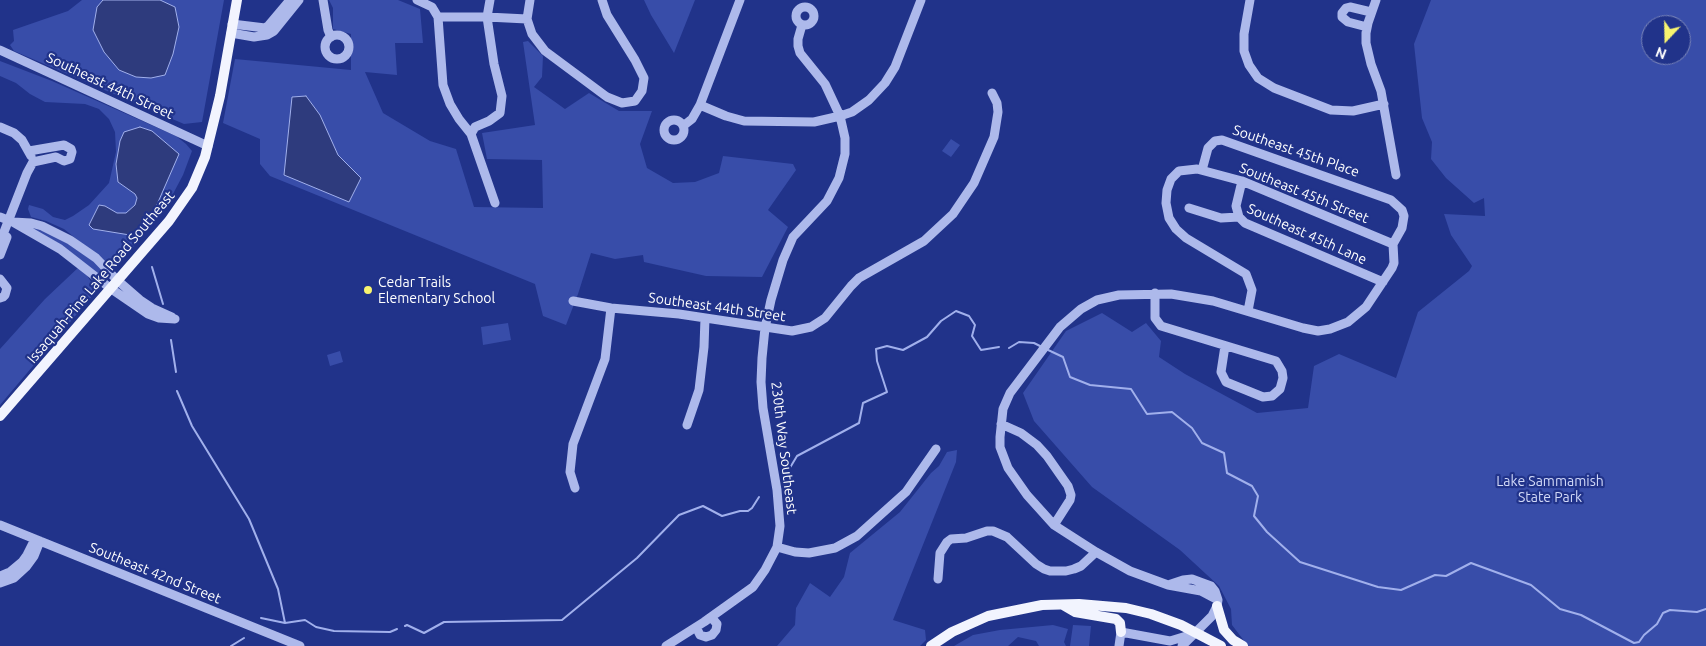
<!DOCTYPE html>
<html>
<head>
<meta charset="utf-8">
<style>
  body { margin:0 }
  #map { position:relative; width:1706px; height:646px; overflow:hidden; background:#21338a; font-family:Ubuntu,sans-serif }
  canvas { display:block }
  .north { position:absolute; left:1641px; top:15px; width:50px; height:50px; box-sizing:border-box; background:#21338a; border:1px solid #7a85b9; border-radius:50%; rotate:201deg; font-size:14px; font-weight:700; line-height:20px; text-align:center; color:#fff }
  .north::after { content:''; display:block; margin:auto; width:18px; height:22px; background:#f8f46f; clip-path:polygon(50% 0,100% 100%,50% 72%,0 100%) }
</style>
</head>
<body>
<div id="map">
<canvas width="1706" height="646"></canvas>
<div class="north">N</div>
</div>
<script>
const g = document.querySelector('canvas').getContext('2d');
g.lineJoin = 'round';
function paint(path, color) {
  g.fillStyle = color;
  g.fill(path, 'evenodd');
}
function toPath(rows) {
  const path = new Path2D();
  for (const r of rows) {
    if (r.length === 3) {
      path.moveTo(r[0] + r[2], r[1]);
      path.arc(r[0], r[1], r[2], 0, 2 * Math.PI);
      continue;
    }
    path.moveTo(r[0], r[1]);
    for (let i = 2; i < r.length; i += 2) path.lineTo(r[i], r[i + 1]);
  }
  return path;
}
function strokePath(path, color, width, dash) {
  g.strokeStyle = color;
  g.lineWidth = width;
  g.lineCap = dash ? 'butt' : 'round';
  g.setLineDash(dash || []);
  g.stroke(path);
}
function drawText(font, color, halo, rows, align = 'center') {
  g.font = font + ' Ubuntu,sans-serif';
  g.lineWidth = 4.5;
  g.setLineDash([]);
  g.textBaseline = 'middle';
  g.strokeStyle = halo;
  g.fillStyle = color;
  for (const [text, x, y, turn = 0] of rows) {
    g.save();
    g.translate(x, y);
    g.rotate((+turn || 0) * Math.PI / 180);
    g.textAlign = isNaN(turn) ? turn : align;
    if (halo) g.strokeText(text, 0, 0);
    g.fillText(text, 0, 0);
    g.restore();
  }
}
paint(toPath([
  [82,0,224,0,202,122,184,124,14,51,10,45,14,41,13,30,68,11],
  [329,0,398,0,420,9,423,43,395,43,397,75,365,72,383,113,430,141,456,149,474,207,543,208,542,160,487,159,482,133,535,125,523,42,528,41,543,56,542,77,534,87,565,109,589,93,619,111,652,111,640,144,647,168,673,183,695,182,719,173,723,156,793,164,796,170,768,210,788,227,762,277,706,276,644,262,643,255,615,259,591,253,578,294,566,325,543,316,535,284,270,176,260,164,260,139,223,123,235,59,351,70,351,34,333,29,333,8],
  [644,0,695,0,674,53,651,15],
  [1431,0,1706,0,1706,646,1248,646,1232,625,1231,609,1219,586,1180,550,1092,487,1034,421,1023,393,1066,331,1102,313,1132,332,1146,323,1161,341,1159,357,1185,374,1257,413,1308,408,1314,366,1339,354,1396,378,1418,312,1469,271,1472,266,1451,235,1444,214,1485,216,1484,198,1474,203,1446,178,1431,159,1432,142,1422,118,1414,44],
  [1651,25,1681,25,1681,55,1651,55],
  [0,61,52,81,176,136,186,144,192,151,183,175,165,209,117,267,104,261,64,229,46,221,31,217,28,209,29,205,43,209,53,217,65,220,73,216,89,205,109,183,116,152,115,132,109,119,99,109,85,104,45,102,30,94,16,83,0,76],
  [951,139,960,145,951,157,942,151],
  [26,226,50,233,97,261,108,273,105,277,101,278,68,250,53,240],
  [81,265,94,287,93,295,0,405,0,349,45,299],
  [508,323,511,340,483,345,481,327],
  [340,351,343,362,330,366,327,355],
  [957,450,956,462,893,620,925,630,926,640,920,646,777,646,795,625,796,608,810,583,830,597,844,577,850,553,900,512,931,473,939,466,947,452],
  [1053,625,1068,629,1064,642,1066,646,1039,646,1036,641,1018,637,1008,646,954,646,973,635,1000,630],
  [1073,625,1091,626,1089,646,1070,646]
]), '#384da9');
const water = toPath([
  [103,0,160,0,175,7,179,27,173,54,165,75,151,78,136,77,119,70,104,52,93,30,97,7,103,0],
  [306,96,320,115,338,155,361,178,349,202,284,175,292,97,306,96],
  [140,127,152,131,179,154,152,216,136,236,93,229,89,225,99,205,105,206,117,213,126,213,135,205,137,198,135,194,118,182,116,164,120,141,124,132,140,127]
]);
paint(water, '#2e3b7d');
strokePath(water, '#a1b0ec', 1);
strokePath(toPath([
  [152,267,163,304],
  [171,340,176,372],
  [1009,348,1019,342,1034,343,1042,347],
  [1046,349,1063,357,1070,377,1090,385,1131,389,1147,414,1172,412,1192,428,1202,443,1224,453,1227,473,1252,486,1258,496,1254,516,1267,532,1300,562,1378,587,1401,590,1435,575,1446,576,1471,563,1531,585,1560,609,1581,615,1634,643,1639,642,1644,635,1657,624,1663,613,1670,610,1697,612,1706,609],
  [177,391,192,426,249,519,278,589,285,623],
  [788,471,797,456,859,423,863,403,887,392,877,361,876,349,887,346,903,350,927,337,941,321,956,311,969,316,975,325,972,336,981,350,999,347],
  [261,618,285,623,305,620,316,627,334,631,390,632,397,629],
  [405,626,407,625,424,633,444,622,562,620,637,558,679,515,703,506,722,516,740,511,748,511,752,508,759,497],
  [231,646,244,638]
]), '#a1b0ec', 2);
strokePath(toPath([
  [323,0,328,30,331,37],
  [417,0,432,7,438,17,443,85,450,104,459,119,471,134,495,203],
  [490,0,487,17,527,19],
  [530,0,527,19,532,34,545,51,607,97,622,103,635,101,642,91,644,78,635,60,607,15,602,0],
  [1250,0,1244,34,1244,51,1249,65,1258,78,1274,88,1331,110,1353,111,1384,104],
  [1376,0,1368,23,1366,33,1366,43,1371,64,1381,91,1396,175],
  [805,16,9],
  [438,17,487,17,494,64,502,96,500,113,489,121,475,127,471,134],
  [232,24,265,28,269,25,290,0],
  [1367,27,1348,22,1342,17,1342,13,1346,8,1350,7,1371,12],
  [231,33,254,37,267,35,274,31,299,0],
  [337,47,12],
  [0,50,208,146],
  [700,105,726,116,744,121,814,122,840,116,825,84,800,53,798,46,798,39,802,25],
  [674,130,10],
  [683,126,692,119,700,105,740,0],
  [0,127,14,133,22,140,31,156],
  [1202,170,1208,148,1215,141,1222,140,1391,200,1402,210,1404,216,1402,228,1393,244,1394,263,1392,268,1366,307,1348,322,1330,329,1318,331,1303,328,1213,301,1171,294,1119,295,1097,300,1081,309,1060,327,1010,393,1003,409,1000,437,1000,447,1008,468,1027,495,1054,525,1096,552,1130,571,1168,585,1201,591,1218,600],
  [1189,208,1221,218,1239,217,1245,223,1383,282],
  [0,217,13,222,60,249,110,288,148,314,159,318,175,319],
  [1239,217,1236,206,1242,181],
  [13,222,31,223,42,226,70,240,96,258,117,280,140,300,152,308,172,317],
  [0,242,27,173,33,162,56,157,64,161,70,159,72,152,71,149,64,145,29,151],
  [0,255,7,237],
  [0,279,7,288,5,295,3,297,0,298],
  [1155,293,1155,318,1161,326,1276,361,1282,371,1283,378,1280,389,1272,396,1263,397,1226,382,1221,372,1225,346],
  [573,301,611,308,679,314,792,331,811,327,825,318,851,286,859,278,924,241,953,214,974,183,994,137,998,112,997,103,992,93],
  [1248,311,1252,290,1246,274,1186,238,1176,229,1169,218,1166,203,1167,190,1171,179,1179,171,1197,169,1242,181,1393,244],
  [1001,424,1021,433,1037,445,1047,456,1068,486,1071,495,1070,500,1054,525],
  [687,425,699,390,704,347,705,318],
  [575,488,570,472,573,444,605,359,611,308],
  [0,525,300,646],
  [777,547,795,552,809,553,835,548,857,536,906,492,936,449],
  [0,576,10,572,22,562,27,555,35,539],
  [938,579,940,553,947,542,951,539,966,538,987,531,993,531,1007,537,1036,564,1044,569,1050,571,1066,571,1074,569,1081,566,1096,552],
  [0,583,14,578,26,567,34,556,40,541],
  [1168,585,1183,580,1192,579,1200,582,1211,586,1215,591,1218,600,1217,606,1212,616,1182,646],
  [696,627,700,635,706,637,712,635,716,630,717,624,711,617],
  [666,646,704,622,753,587,765,570,777,547,780,526,777,490,763,408,761,382,762,358,765,328,771,300,783,260,793,237,827,201,839,178,845,154,845,138,840,116,852,112,869,100,885,83,895,67,921,0],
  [1119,646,1121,632,1170,641,1193,634]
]), '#adb9eb', 9);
strokePath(toPath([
  [0,416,169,221,192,188,205,157,220,96,237,0],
  [1063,605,1075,612,1116,619,1120,623,1121,632],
  [1217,606,1224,630,1233,640,1243,646],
  [931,646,952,632,988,616,1042,605,1079,604,1126,608,1151,614,1181,625,1221,646]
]), '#f2f4fe', 10);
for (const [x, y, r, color] of [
  [368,290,5,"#f8f46f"]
]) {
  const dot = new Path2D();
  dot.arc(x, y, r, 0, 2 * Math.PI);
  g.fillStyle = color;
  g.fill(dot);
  strokePath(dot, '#21338a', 2);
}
drawText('14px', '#fff', '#21338a', [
  ["Southeast 44th Street",110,86,25],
  ["Southeast 45th Place",1296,151,19],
  ["Southeast 45th Street",1304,193,22],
  ["Southeast 45th Lane",1307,234,24],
  ["Issaquah-Pine Lake Road Southeast",101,277,-50],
  ["Southeast 44th Street",717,307,8],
  ["230th Way Southeast",784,448,83],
  ["Southeast 42nd Street",155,573,22]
]);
drawText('14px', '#fff', '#21338a', [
  ["Cedar Trails",378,282],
  ["Elementary School",378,298]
], 'left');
drawText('14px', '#d2d9f8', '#21338a', [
  ["Lake Sammamish",1550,481],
  ["State Park",1550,497]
]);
</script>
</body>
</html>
